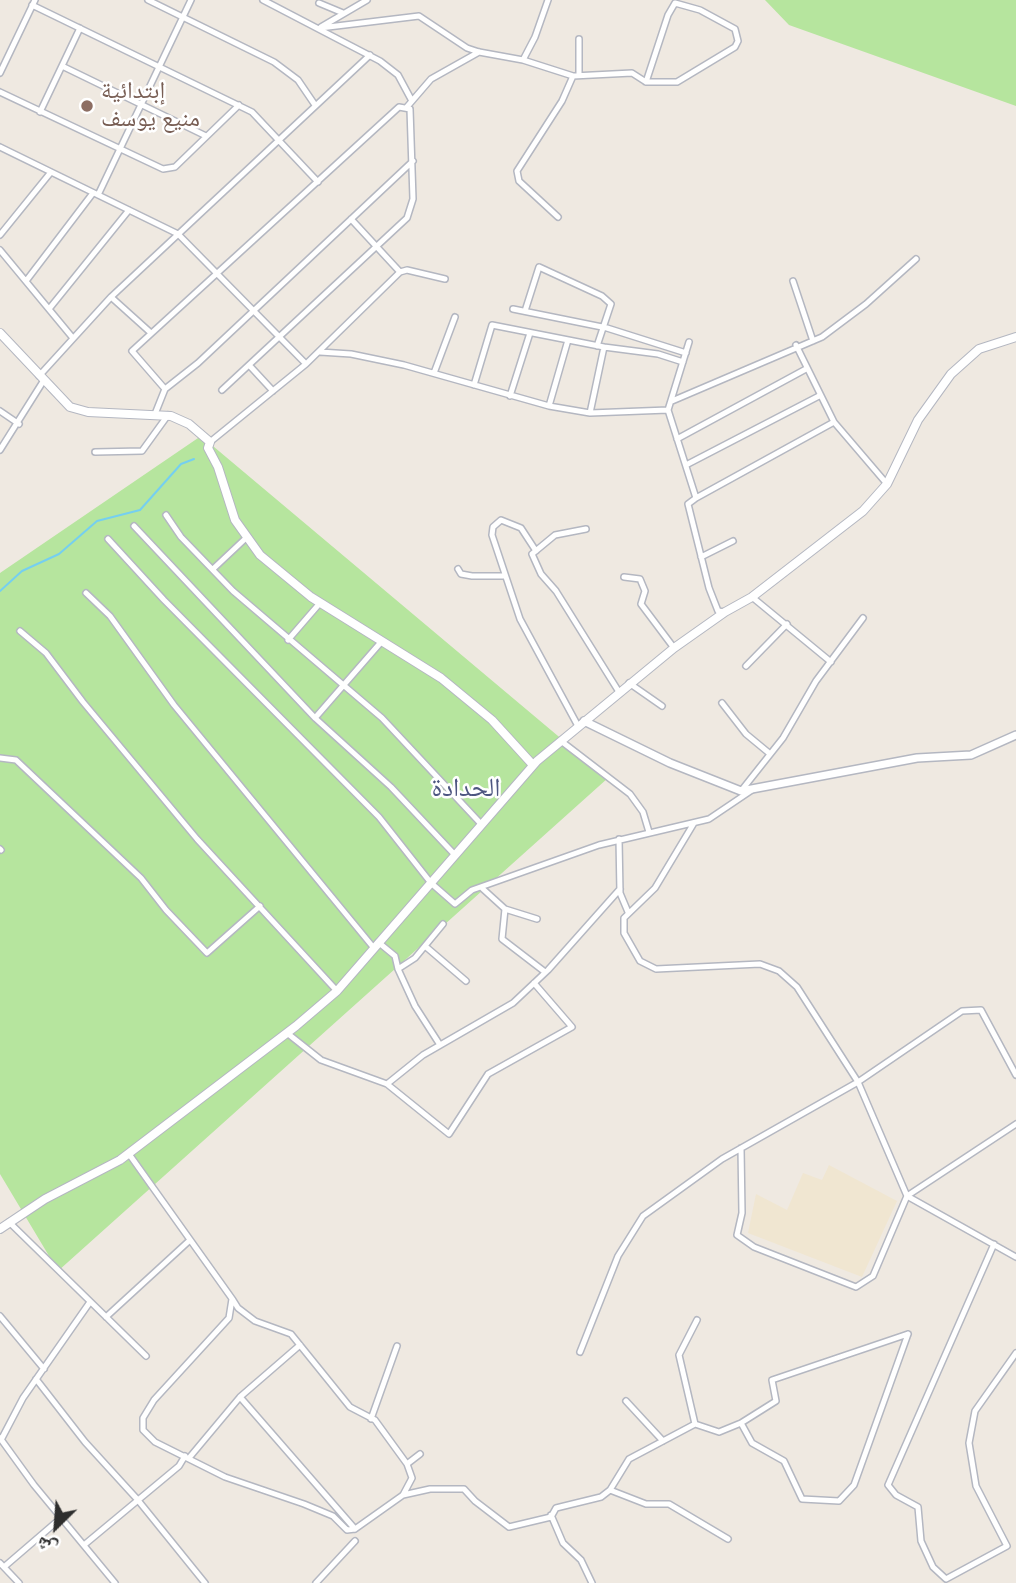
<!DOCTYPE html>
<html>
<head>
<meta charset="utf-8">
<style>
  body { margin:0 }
  #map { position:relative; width:1016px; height:1583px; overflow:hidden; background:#efe9e1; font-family:Roboto,"Noto Naskh Arabic",sans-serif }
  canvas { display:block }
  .north { position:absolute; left:21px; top:1492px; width:70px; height:70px; -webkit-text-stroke:5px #fff; paint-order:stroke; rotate:205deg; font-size:19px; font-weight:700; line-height:28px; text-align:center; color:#2e2e2e }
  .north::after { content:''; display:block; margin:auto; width:24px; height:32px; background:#2e2e2e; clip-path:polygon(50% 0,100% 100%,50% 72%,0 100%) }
</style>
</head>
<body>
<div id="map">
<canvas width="1016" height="1583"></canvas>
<div class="north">ش</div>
</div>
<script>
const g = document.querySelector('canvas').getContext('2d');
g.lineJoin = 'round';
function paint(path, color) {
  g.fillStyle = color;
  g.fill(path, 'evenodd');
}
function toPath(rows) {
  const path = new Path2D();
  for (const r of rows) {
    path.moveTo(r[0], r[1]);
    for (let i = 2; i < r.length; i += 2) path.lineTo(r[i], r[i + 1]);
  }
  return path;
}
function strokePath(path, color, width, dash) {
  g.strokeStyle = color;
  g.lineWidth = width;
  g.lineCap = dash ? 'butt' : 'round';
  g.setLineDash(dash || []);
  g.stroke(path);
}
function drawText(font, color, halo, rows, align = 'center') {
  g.font = font + ' Roboto,"Noto Naskh Arabic",sans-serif';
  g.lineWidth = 5;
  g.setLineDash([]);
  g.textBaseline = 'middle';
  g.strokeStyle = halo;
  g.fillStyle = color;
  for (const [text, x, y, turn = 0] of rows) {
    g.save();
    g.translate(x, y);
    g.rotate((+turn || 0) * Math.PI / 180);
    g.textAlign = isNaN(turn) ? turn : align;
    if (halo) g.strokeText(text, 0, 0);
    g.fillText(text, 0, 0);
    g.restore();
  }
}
paint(toPath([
  [829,1165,897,1201,862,1277,748,1233,756,1194,787,1210,803,1173,822,1180]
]), '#f0e6d1');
paint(toPath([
  [765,0,1016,0,1016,106,789,25],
  [201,436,608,778,58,1271,0,1174,0,573]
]), '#b6e59e');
strokePath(toPath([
  [0,591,22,571,59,554,97,521,140,510,181,464,194,459]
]), '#75cff0', 2);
const minor = toPath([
  [148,0,274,62,298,80,315,105],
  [263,0,380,61,398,75,412,101],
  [319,3,343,13],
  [32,5,252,112,318,182],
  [321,27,367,0],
  [320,28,419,16,467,48,479,52,523,60,573,76,632,73,646,82,677,82,735,47,738,41,735,29,700,10,675,3,668,15,646,82],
  [523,60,535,37,548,0],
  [62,66,206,136],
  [0,73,35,0],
  [579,75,579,39],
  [0,92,163,169,175,167,239,105],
  [406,108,431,79,479,52],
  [40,112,80,28],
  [0,147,178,234,306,364],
  [98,195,191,0],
  [558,217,519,181,517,171,562,101,573,76],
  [351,219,400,272],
  [0,235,51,172],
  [0,250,72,337],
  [26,281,93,193],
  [793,281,813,341],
  [111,297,151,333],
  [49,309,129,210],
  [513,309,607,328,686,353],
  [525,311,539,267,602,296,611,304,597,346],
  [689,342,668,410,696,498,688,504,709,588,718,611,725,612],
  [796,345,834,422,887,484],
  [320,352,351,354,404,365,549,406,590,413,668,410],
  [249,365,273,391],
  [434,373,455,317],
  [39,376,111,297,370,55],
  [474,385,492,325,604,347,658,354,683,362],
  [165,389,132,351,399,107,410,109,413,199,407,218,222,390],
  [510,396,530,333],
  [672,401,822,337,866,304,916,259],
  [549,406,568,340],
  [0,411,19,424],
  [590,413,604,347],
  [155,414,165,389,198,363,413,161],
  [677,439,806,369],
  [210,442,306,364,400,272,407,270,445,279],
  [0,450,44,380],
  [95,452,142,451,168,415],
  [686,465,819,396],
  [696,498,834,422],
  [166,515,181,537,233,591,382,718,482,825],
  [134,526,315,718,391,787,455,855],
  [586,529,555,535,532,554,541,574,556,591,619,692],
  [108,539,164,600,379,817,431,883,455,904,472,890,599,845,709,819,752,790],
  [536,551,521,528,501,520,493,527,492,535,520,619,578,726],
  [701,557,733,541],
  [213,569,246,538],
  [458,569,461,574,472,576,505,576],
  [624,577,640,579,645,591,641,604,674,648],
  [86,593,110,616,174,705,373,947],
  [752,597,831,662],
  [20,631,46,653,83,702,197,839,337,991],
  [288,640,320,603],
  [746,666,787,624],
  [629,683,662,706],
  [722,703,746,734,769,753],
  [315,718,382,641],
  [561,741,630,794,643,812,649,832],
  [0,758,16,760,141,878,166,910,207,953,260,906],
  [741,791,783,738,816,681,863,618],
  [694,823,655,888,624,918,624,933,640,961,656,969,760,964,779,971,797,987,858,1082,907,1196,1016,1257],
  [619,839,620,893,628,912],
  [0,849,1,850],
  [483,889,505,909,502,939,545,972],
  [505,909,537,919],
  [378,942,395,956,398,969,415,1006,440,1045],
  [425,946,466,981],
  [398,969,415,958,443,924],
  [287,1033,321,1060,387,1084,449,1134,488,1074,572,1027,534,983],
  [387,1084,423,1055,513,1003,548,970,620,889],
  [741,1148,742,1213,737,1235,754,1247,856,1287,873,1276,907,1196,1016,1124],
  [129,1154,233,1300,238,1308,255,1321,291,1334,350,1407,375,1420,407,1464,412,1478,403,1495,355,1529,347,1530,333,1516,304,1504,225,1477,155,1442,143,1430,143,1418,154,1400,229,1318,232,1299],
  [9,1222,146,1356],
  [994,1244,888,1485,896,1495,918,1507,921,1541,933,1567,946,1579,1007,1546,976,1486,969,1443,975,1411,1016,1353],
  [0,1316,44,1369],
  [106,1317,190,1240],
  [580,1352,618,1256,643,1216,722,1159,858,1082,962,1011,981,1010,1016,1075],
  [36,1379,85,1442,137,1499,205,1583],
  [240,1397,355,1529],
  [626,1401,663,1441],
  [371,1419,397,1346],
  [741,1423,752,1443,784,1461,802,1499,839,1501,854,1485,908,1334],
  [695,1424,679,1355,697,1320],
  [0,1438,34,1485,115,1583],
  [1,1440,23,1398,90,1302],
  [189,1458,240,1397,300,1345],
  [407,1464,420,1454],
  [610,1490,646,1504,669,1504,728,1539],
  [403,1495,430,1489,464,1489,475,1501,509,1527,551,1517,556,1508,601,1497,610,1490,629,1459,695,1424,719,1432,741,1423,776,1401,772,1380,908,1334],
  [551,1515,563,1543,581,1560,592,1583],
  [84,1545,179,1466,185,1456],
  [0,1563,19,1583],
  [4,1567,61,1518],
  [316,1583,355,1541]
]);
const tertiary = toPath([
  [584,721,670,763,741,791,917,758,971,755,1016,735]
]);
const secondary = toPath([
  [0,333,70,407,88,412,171,416,189,424,210,442,208,448,218,467,235,520,260,555,311,597,441,678,492,720,533,765],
  [0,1229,45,1199,120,1160,296,1026,337,991,537,761,674,648,725,612,752,597,863,511,887,484,918,420,951,374,979,349,1016,337]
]);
strokePath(minor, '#b4b7c1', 8);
strokePath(tertiary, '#b4b7c1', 10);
strokePath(secondary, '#b4b7c1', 10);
strokePath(minor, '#fff', 5);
strokePath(tertiary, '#fff', 7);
strokePath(secondary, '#fff', 8);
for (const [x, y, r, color] of [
  [87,106,7,"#8d6e63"]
]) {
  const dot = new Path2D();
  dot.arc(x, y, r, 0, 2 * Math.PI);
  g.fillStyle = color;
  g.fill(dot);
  strokePath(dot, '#fff', 2.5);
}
drawText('24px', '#785e54', '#fff', [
  ["إبتدائية",101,92],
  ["منيع يوسف",101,120]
], 'left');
drawText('26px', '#4d5680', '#fff', [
  ["الحدادة",466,789]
]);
</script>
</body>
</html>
